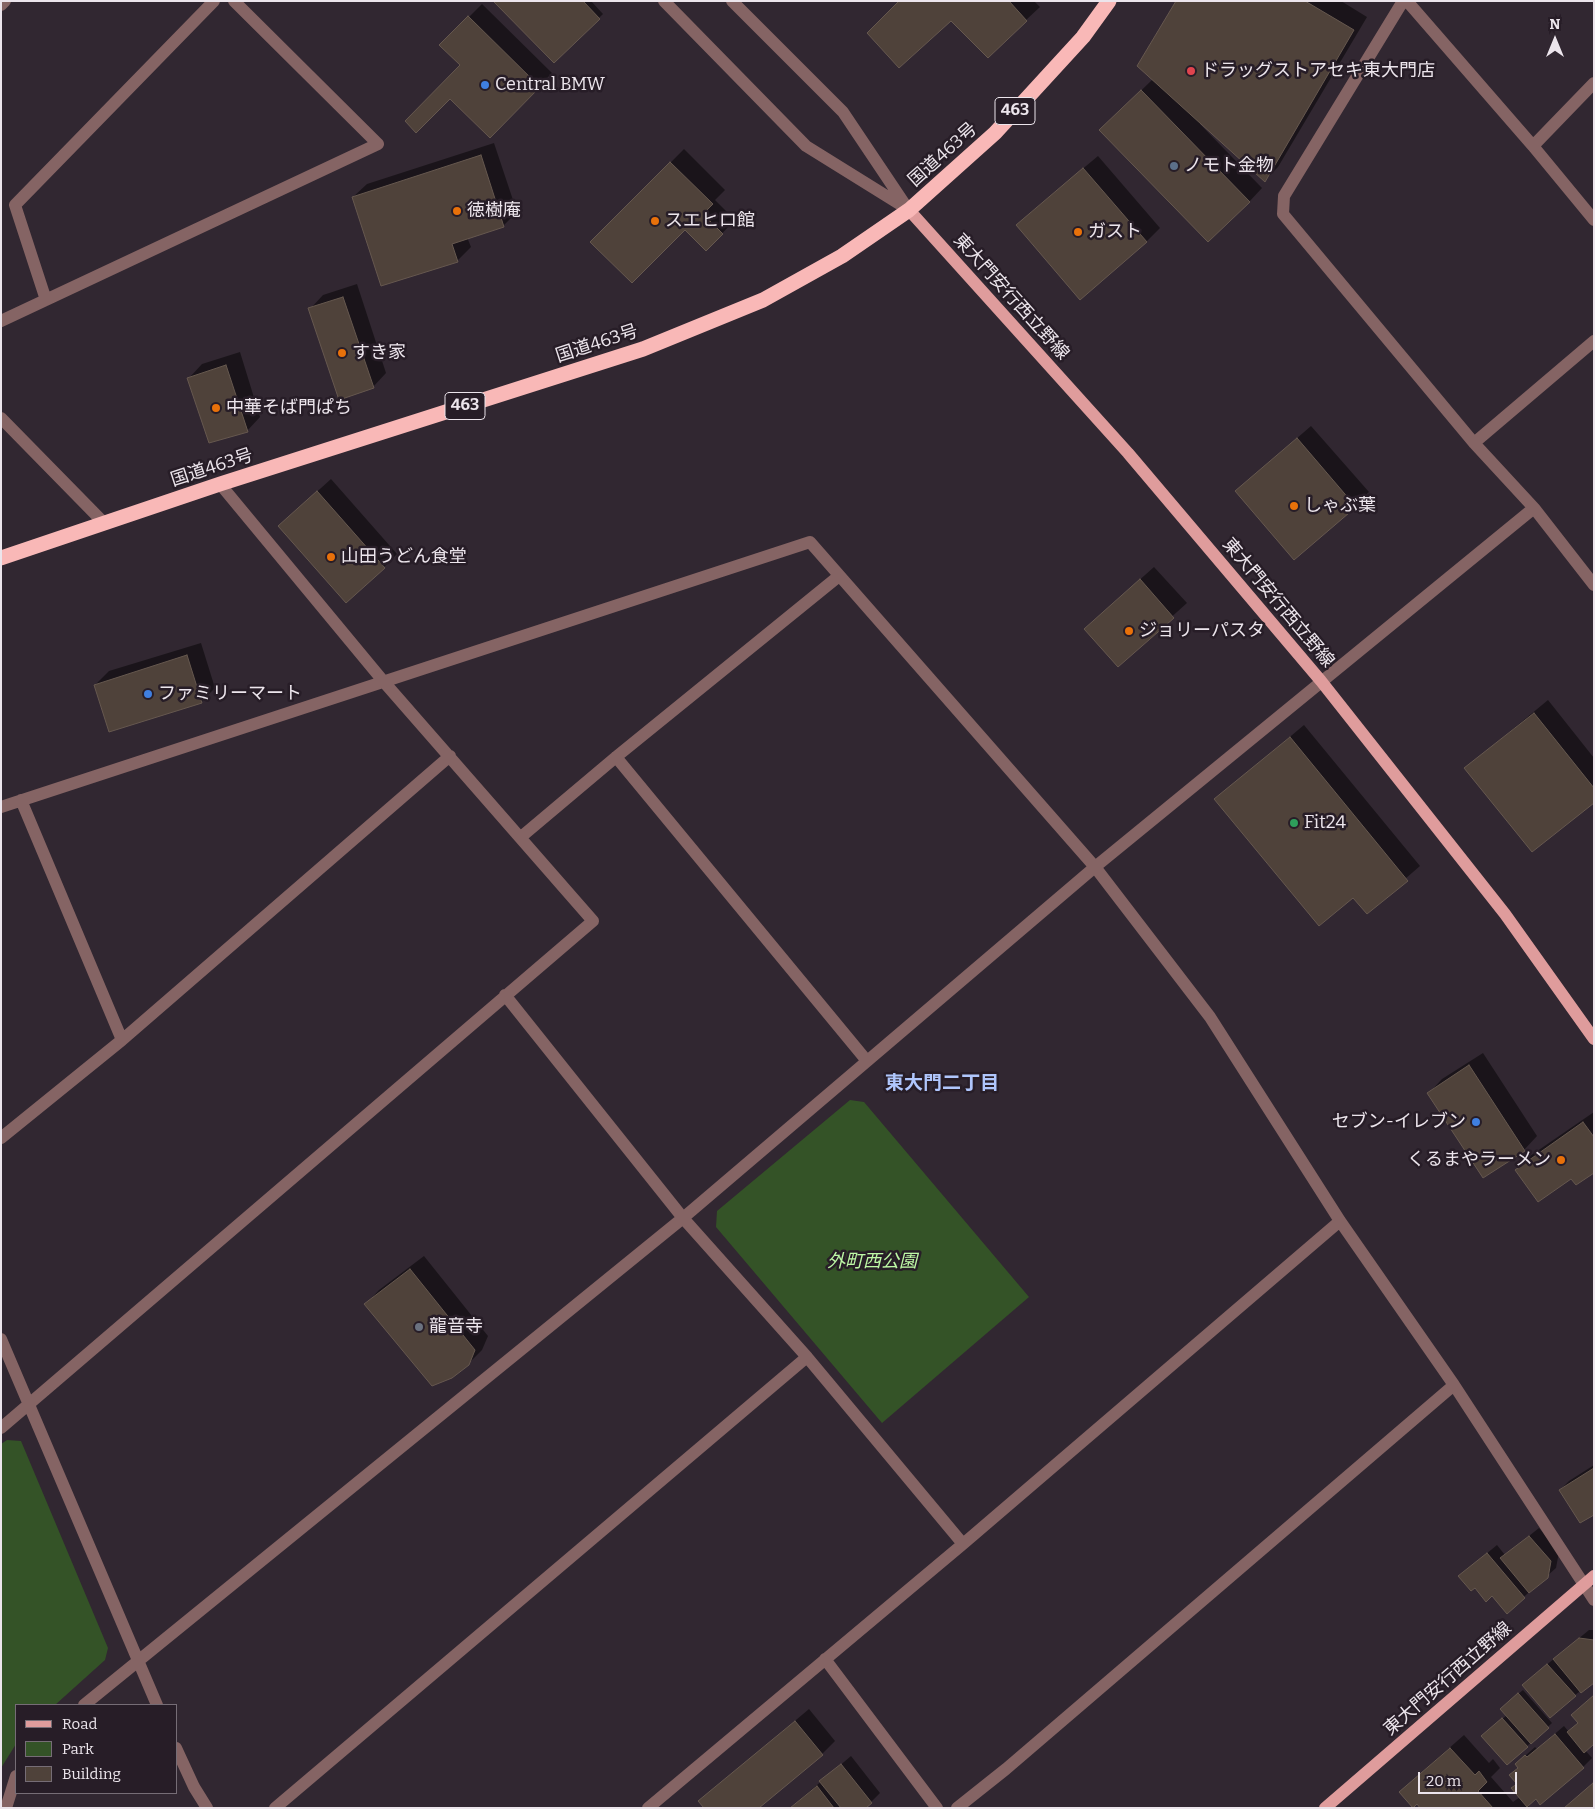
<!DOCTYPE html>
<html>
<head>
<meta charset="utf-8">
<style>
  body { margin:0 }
  #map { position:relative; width:1595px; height:1809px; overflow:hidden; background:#312731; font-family:Bitter,serif }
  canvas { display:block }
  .frame { position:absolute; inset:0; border:2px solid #ece5ec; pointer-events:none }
  .legend { position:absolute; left:15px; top:1704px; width:162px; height:90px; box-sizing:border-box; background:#271d27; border:1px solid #766d76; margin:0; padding:6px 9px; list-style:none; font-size:15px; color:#ece5ec }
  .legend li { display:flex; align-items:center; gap:10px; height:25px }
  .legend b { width:25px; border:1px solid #766d76 }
  .north { position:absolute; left:1530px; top:15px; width:50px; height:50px; -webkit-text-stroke:4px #271d27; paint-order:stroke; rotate:0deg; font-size:14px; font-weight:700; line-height:20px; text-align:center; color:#ece5ec }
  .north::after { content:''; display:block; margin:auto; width:18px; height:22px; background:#ece5ec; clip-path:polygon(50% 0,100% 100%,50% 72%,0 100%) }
  .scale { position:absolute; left:1418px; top:1772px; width:99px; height:22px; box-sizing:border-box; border:2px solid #ece5ec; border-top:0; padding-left:6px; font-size:15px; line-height:18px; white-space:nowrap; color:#ece5ec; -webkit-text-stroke:4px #271d27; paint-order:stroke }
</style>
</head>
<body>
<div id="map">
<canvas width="1595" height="1809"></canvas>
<div class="frame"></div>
<ul class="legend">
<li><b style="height:6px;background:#df9c9c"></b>Road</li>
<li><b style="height:14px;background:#345327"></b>Park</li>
<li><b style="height:14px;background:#4f423a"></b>Building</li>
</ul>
<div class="north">N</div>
<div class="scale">20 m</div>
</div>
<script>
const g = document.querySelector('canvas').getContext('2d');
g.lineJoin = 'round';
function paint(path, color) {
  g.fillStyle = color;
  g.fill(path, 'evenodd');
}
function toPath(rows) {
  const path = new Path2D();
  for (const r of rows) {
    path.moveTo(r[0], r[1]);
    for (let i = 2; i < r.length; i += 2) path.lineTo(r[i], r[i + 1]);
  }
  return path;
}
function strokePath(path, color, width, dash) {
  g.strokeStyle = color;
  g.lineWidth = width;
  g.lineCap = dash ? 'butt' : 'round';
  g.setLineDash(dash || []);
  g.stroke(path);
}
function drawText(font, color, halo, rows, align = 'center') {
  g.font = font + ' Bitter,"Noto Sans JP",serif';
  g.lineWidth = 5;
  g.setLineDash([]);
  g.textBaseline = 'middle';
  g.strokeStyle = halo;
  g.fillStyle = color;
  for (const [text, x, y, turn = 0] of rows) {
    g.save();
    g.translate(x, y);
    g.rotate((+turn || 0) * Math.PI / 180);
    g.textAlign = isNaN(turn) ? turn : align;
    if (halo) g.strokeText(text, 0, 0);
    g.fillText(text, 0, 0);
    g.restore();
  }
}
paint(toPath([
  [850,1100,864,1102,1029,1297,882,1423,716,1227,717,1211],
  [7,1440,21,1441,108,1648,105,1660,55,1705,16,1705,16,1744,1,1768,1,1444]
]), '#345327');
paint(toPath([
  [495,1,591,1,603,14,554,62],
  [901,1,1034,1,1040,7,1026,20,951,19],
  [1177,1,1341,1,1367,17,1278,167,1265,180,1201,123,1200,124,1262,188,1249,202,1114,117,1153,79],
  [482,4,552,73,490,136,462,65,441,45],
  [494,143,517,212,504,225,467,237,471,247,457,261,353,197,367,184],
  [684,149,725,190,715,200,735,220,706,250,685,229,592,242],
  [1098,156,1160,228,1146,242,1031,212],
  [357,284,386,373,373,387,310,309,323,295],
  [240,352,260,417,247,431,189,378,202,364],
  [1311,426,1369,492,1294,558,1236,491],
  [331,479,397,554,384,567,279,526],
  [1154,567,1187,603,1118,665,1099,616],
  [201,643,215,688,201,702,95,685,109,671],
  [1548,700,1594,758,1594,802,1466,768],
  [1304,725,1420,866,1367,912,1353,896,1216,799],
  [1483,1053,1537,1136,1524,1150,1429,1093,1442,1079],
  [1594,1112,1594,1172,1572,1177,1517,1170,1530,1156],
  [424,1256,488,1336,482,1350,468,1364,366,1304,379,1290],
  [1594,1465,1594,1513,1560,1490,1569,1481],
  [1539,1528,1559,1552,1556,1568,1507,1612,1469,1568,1497,1545,1505,1555],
  [1589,1630,1594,1630,1594,1681,1575,1695,1533,1676],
  [1523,1690,1552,1723,1527,1746,1487,1732,1507,1715,1505,1705],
  [1582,1707,1585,1750,1592,1758,1583,1767,1536,1798,1528,1805,1530,1808,1422,1808,1414,1779,1464,1735,1489,1763,1493,1759,1500,1768,1491,1777,1513,1802,1520,1797,1518,1784,1511,1775,1519,1767,1516,1764,1535,1747,1537,1749,1564,1726,1569,1732,1579,1722],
  [809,1709,835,1741,822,1754,700,1801],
  [851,1756,880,1793,871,1802,864,1808,790,1808]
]), '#0007');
const building = toPath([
  [493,1,583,1,600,19,554,63,493,1],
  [899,1,1009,1,1027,21,988,58,951,21,899,68,867,33,899,1],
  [1176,1,1305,1,1354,30,1265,182,1137,66,1176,1],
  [468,16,540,87,490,138,450,99,416,133,405,121,460,65,439,45,468,16],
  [1141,90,1250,202,1208,242,1099,130,1141,90],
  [481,155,504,227,452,244,458,262,381,286,352,197,481,155],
  [670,162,713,204,703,214,723,234,706,251,685,230,632,283,590,242,670,162],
  [1083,168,1147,242,1080,300,1016,225,1083,168],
  [343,297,374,388,339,400,308,308,343,297],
  [226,365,248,432,209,443,187,378,226,365],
  [1297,438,1356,507,1294,560,1235,491,1297,438],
  [317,491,385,568,346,603,278,526,317,491],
  [1140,579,1174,618,1118,667,1084,629,1140,579],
  [187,655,202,703,109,732,94,685,187,655],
  [1534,713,1594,788,1594,803,1532,852,1464,768,1534,713],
  [1290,737,1408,881,1367,914,1353,898,1319,926,1214,799,1290,737],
  [1469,1065,1525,1151,1483,1178,1427,1093,1469,1065],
  [1583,1122,1594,1137,1594,1173,1576,1185,1571,1179,1538,1202,1515,1170,1583,1122],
  [410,1269,475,1350,469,1365,452,1378,432,1386,364,1304,410,1269],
  [1594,1468,1594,1515,1580,1523,1559,1490,1594,1468],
  [1529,1536,1551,1561,1548,1578,1529,1593,1500,1558,1529,1536],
  [1487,1553,1525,1598,1507,1614,1492,1596,1486,1602,1475,1588,1471,1591,1458,1576,1487,1553],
  [1579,1638,1594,1640,1594,1683,1581,1693,1553,1659,1579,1638],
  [1547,1664,1576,1696,1550,1718,1522,1685,1547,1664],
  [1518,1693,1549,1728,1531,1744,1500,1709,1518,1693],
  [1594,1695,1594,1744,1584,1753,1567,1732,1578,1723,1571,1715,1594,1695],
  [1502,1718,1528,1747,1507,1765,1481,1736,1502,1718],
  [795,1721,823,1755,759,1808,704,1808,698,1801,795,1721],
  [1555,1734,1584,1768,1540,1805,1536,1799,1527,1807,1511,1788,1517,1784,1509,1775,1518,1768,1515,1764,1525,1755,1527,1757,1555,1734],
  [1450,1748,1475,1775,1479,1771,1487,1782,1478,1791,1493,1808,1420,1808,1417,1804,1413,1808,1399,1792,1450,1748],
  [841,1764,872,1803,866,1808,841,1808,819,1781,841,1764],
  [1593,1783,1594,1808,1564,1808,1593,1783],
  [817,1786,834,1808,790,1808,817,1786]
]);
paint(building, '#4f423a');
strokePath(building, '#66584f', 1);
strokePath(toPath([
  [664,1,806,146,909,210],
  [732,1,843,112,906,206],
  [1403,1,1284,196,1283,214,1474,443,1534,508,1594,585],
  [1407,1,1533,146,1594,220],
  [1,5,5,1],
  [1533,146,1594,83],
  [46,300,15,205,214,1],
  [1,321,378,144,234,1],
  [1,418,104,523],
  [1474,443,1594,341],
  [616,757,867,1061],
  [21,800,122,1040],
  [1,807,810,542,1095,867,1210,1017,1340,1221,1454,1385,1594,1600],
  [521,837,616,757,839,576],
  [505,995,683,1218,807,1357,963,1544],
  [1,1138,122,1040,450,756],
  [1,1339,157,1705],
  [1,1428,593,921,384,682,220,484],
  [825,1659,937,1808],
  [84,1705,683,1218,1095,867,1534,508],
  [176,1748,194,1787,207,1808],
  [6,1808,16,1776],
  [275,1808,807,1357],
  [648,1808,963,1544,1340,1221],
  [957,1808,1006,1769,1454,1385]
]), '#856464', 12);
strokePath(toPath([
  [909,210,1128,453,1321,681,1505,914,1594,1039],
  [1325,1808,1594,1576]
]), '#df9c9c', 12);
strokePath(toPath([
  [1,558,220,484,643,349,763,300,842,256,909,210,995,133,1083,37,1109,1]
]), '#f9b8b7', 15);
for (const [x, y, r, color] of [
  [1191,71,5,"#e0444e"],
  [485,85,5,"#3f7fe0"],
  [1174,166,5,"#5c6f8a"],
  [457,211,5,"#e8710a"],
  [655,221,5,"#e8710a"],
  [1078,232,5,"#e8710a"],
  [342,353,5,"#e8710a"],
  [216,408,5,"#e8710a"],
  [1294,506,5,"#e8710a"],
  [331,557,5,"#e8710a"],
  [1129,631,5,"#e8710a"],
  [148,694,5,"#3f7fe0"],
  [1294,823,5,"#2e9e5b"],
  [1476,1122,5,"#3f7fe0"],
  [1561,1160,5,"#e8710a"],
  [419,1327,5,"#6b7280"]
]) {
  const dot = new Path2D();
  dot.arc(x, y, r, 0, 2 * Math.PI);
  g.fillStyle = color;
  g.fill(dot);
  strokePath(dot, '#271d27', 2);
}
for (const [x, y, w] of [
  [1015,111,40],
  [465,406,40]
]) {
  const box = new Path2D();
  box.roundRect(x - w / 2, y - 13.5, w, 27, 4);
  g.fillStyle = '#271d27';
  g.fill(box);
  strokePath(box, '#ece5ec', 1);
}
drawText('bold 16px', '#ece5ec', null, [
  ["463",1015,111],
  ["463",465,406]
]);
drawText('18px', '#ece5ec', '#271d27', [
  ["ドラッグストアセキ東大門店",1201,71],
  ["Central BMW",495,85],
  ["ノモト金物",1184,166],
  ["徳樹庵",467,211],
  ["スエヒロ館",665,221],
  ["ガスト",1088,232],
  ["すき家",352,353],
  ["中華そば門ぱち",226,408],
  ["しゃぶ葉",1304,506],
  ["山田うどん食堂",341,557],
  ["ジョリーパスタ",1139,631],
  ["ファミリーマート",158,694],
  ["Fit24",1304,823],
  ["セブン-イレブン",1466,1122,"right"],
  ["くるまやラーメン",1551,1160,"right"],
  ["龍音寺",429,1327]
], 'left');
drawText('18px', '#ece5ec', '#271d27', [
  ["国道463号",943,155,-42],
  ["東大門安行西立野線",1011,297,48],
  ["国道463号",597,344,-18],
  ["国道463号",212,468,-18],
  ["東大門安行西立野線",1278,603,50],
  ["東大門安行西立野線",1448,1679,-41]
]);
drawText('italic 18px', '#bdf8a5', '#271d27', [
  ["外町西公園",872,1262]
]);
drawText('bold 19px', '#b0c6fc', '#271d27', [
  ["東大門二丁目",942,1084]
]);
</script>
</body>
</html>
